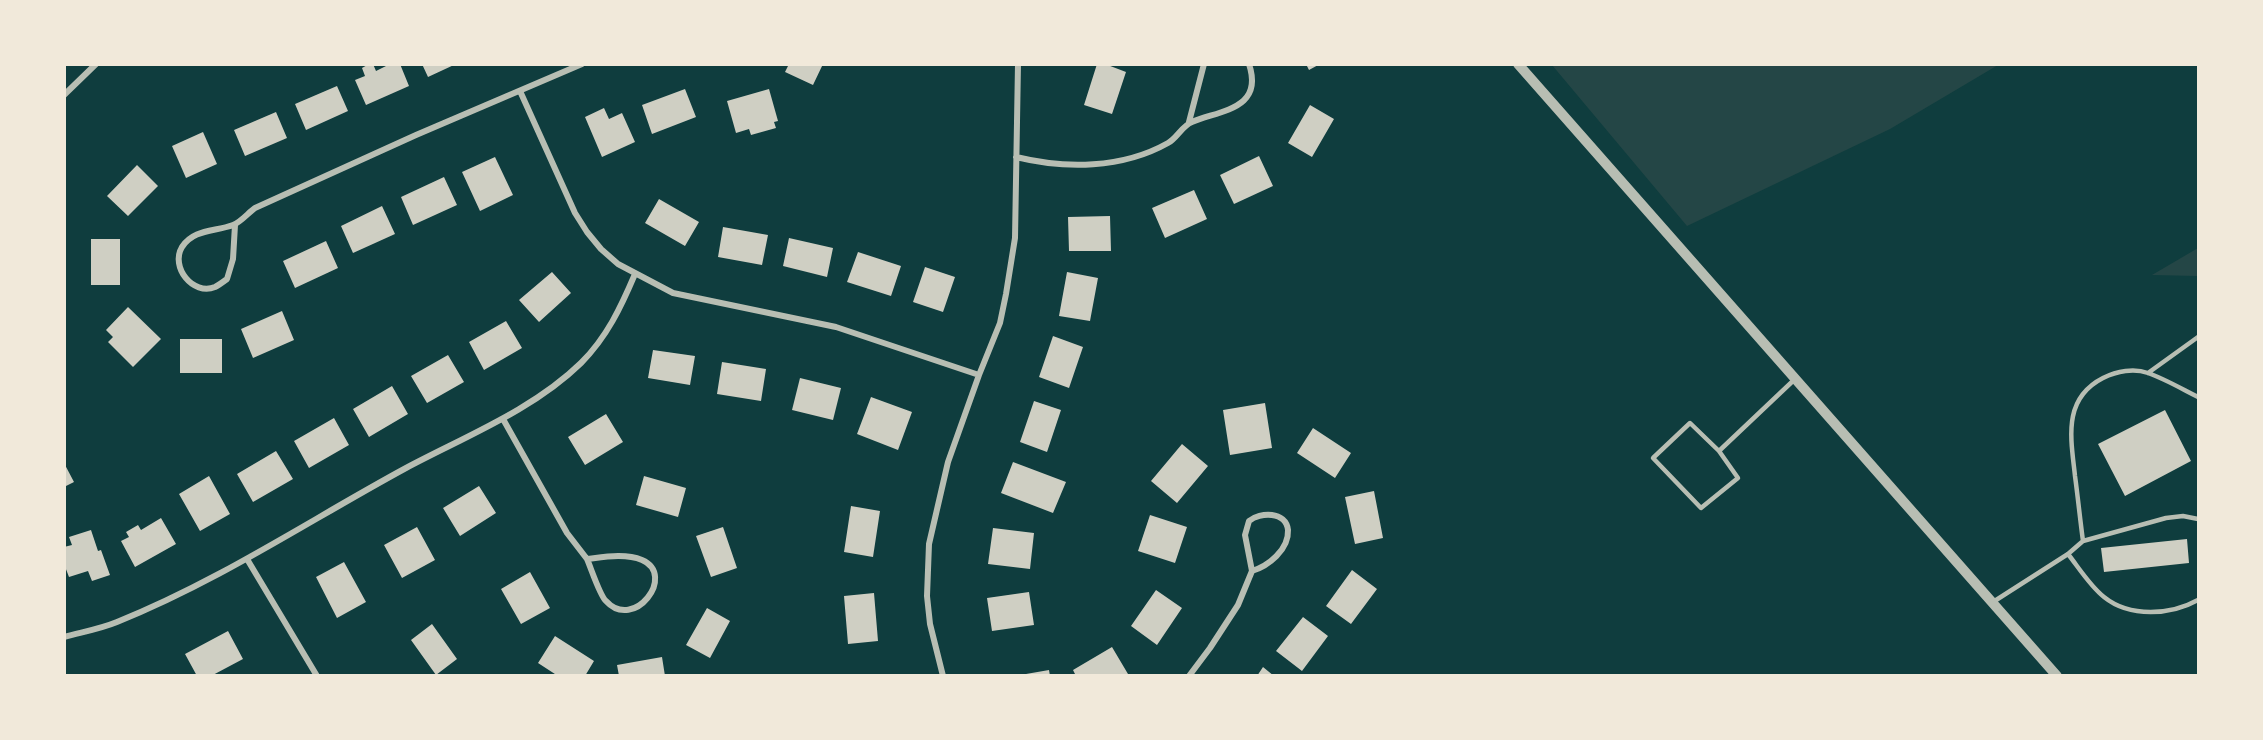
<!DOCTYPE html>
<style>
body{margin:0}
#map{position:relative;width:2263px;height:740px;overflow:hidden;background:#0f3d3e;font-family:Jost,sans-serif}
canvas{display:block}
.frame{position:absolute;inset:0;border:66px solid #f1e9da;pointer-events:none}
</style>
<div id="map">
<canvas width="2263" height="740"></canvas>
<div class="frame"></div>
</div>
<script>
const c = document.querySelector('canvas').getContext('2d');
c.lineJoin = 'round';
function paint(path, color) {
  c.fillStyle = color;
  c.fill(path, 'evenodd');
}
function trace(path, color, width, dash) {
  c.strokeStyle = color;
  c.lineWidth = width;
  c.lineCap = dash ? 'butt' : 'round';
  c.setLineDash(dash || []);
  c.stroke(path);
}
const green = new Path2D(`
 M1552,65H1998L1890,129L1687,226Z
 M2198,248V276L2152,275Z`);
const building = new Path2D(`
 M369,64H373L376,71L390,64H400L409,86L366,105L355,80L365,76L362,68Z
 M422,64H456L428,77Z
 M789,64H823L813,85L785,72Z
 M1097,64H1105L1126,72L1112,114L1084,105Z
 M1306,64H1320L1309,70Z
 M337,86L348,111L306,130L295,104Z
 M685,89L696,117L652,134L642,105Z
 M769,89L778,121L774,122L776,128L751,135L749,129L736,133L727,101Z
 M1310,105L1334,119L1312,157L1288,143Z
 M604,108L609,119L622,113L635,142L602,157L585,117Z
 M276,112L287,138L245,156L234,130Z
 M203,132L217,164L186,178L172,146Z
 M1259,156L1273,186L1234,204L1220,175Z
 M495,157L513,195L480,211L462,172Z
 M137,165L158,186L128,216L107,196Z
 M444,177L457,205L413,225L401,197Z
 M1194,190L1207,219L1165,238L1152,208Z
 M659,199L699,222L685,246L645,223Z
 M382,206L395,234L353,253L341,226Z
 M1110,216L1111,251H1069L1068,217Z
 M723,227L768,235L762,265L718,257Z
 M789,238L833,248L827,277L783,266Z
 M91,239H120V285H91Z
 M326,241L338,268L295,288L283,261Z
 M858,252L901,266L891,296L847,282Z
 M925,267L955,277L943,312L913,302Z
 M552,272L571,293L539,322L519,300Z
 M1067,272L1098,278L1090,321L1059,316Z
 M128,307L161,339L133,367L108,342L113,337L106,330Z
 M282,311L294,340L253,358L241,329Z
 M506,321L522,348L484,370L469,342Z
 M1053,336L1083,347L1069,388L1039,377Z
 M180,339H222V373H180Z
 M653,350L695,356L690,385L648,378Z
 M448,355L464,382L427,403L411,376Z
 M722,362L766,369L761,401L717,394Z
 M800,378L841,388L833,420L792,410Z
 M392,386L408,414L369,437L353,409Z
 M871,397L912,412L898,450L857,434Z
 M1034,401L1061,410L1047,452L1020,442Z
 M1265,403L1272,448L1230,455L1223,410Z
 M2165,410L2191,461L2125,496L2098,444Z
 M606,414L623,442L585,465L568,437Z
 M334,418L349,445L309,468L294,441Z
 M1313,428L1351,453L1335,478L1297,453Z
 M1182,444L1208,466L1177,503L1151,481Z
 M276,451L293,479L253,502L237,474Z
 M1013,462L1066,482L1053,513L1001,493Z
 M64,463L74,482L64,487Z
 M209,476L230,514L200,531L179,494Z
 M644,476L686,488L678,517L636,505Z
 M479,486L496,513L460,536L443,508Z
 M1374,491L1383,538L1355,544L1345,497Z
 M851,506L880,511L873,557L844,552Z
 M1150,515L1187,527L1175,563L1138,551Z
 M161,518L176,544L135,567L121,541L129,537L126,532L138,525L141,530Z
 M417,527L435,560L402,578L384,545Z
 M723,527L737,568L711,577L696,536Z
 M993,528L1034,533L1030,569L988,564Z
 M91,530L98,551L101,550L110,575L92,581L88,571L69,577L64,564V547L72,545L69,537Z
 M2187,539L2189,563L2104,572L2101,548Z
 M344,562L366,602L337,618L316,577Z
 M1352,570L1377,589L1351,624L1326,606Z
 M530,572L550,608L521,624L501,589Z
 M1156,590L1182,608L1157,645L1131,626Z
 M1029,592L1034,625L992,631L987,598Z
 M874,593L878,641L848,644L844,596Z
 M707,608L730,621L710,658L686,645Z
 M1303,617L1328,636L1302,671L1276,651Z
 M432,624L457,659L436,675L411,640Z
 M228,631L243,659L211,676H197L185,654Z
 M555,636L594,661L585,676H558L538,663Z
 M1112,647L1128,674L1076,676L1073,670Z
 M662,657L665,676H619L617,665Z
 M1263,667L1274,676H1257Z
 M1049,670L1050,676H1026V674Z`);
const service = new Path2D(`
 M2148,373L2198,337
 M1690,423L1719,451L1738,478L1701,508L1653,458Z
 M1719,451L1795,379
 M2083,541C2080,519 2078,498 2075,476C2071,439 2062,399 2103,378C2117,371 2134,368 2148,373C2165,379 2182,389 2198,397
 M2068,554C2079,568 2090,586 2104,597C2130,618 2171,615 2198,600
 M1993,602L2068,554L2083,541L2166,518L2183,516L2198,519`);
const minor = new Path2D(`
 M520,91L575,213L587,232L601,249L618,264L673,293L836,327L979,375
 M64,95L96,64
 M1189,122L1204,64
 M1016,157C1065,169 1122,169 1168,143C1177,138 1182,126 1192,122C1221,110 1264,109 1249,64
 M235,225L233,259L227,279C223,282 219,285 215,287C193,296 170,267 182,247C194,229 214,232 233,225C241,222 248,213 255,208L416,135L582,64
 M503,419L567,533L587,559C604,557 625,553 642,560C677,575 634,632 606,601C600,596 591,568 587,559
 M247,559L317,676
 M64,637C82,632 100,629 117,622C219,581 310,520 406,468C464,437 533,410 581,363C607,337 621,307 635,274
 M943,676L930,624L927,596L929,544L948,462L979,375L1000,323L1006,294L1015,238L1018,64
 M1189,676L1210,648L1238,605L1252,571L1245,535L1249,521C1260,512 1286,511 1288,530C1289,550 1268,566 1252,571`);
const tertiary = new Path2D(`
 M1518,64L2057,676`);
paint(green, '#244646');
paint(building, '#cfcfc3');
trace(service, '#b8beb3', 4.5);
trace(minor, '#b8beb3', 6);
trace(tertiary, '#b8beb3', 10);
</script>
